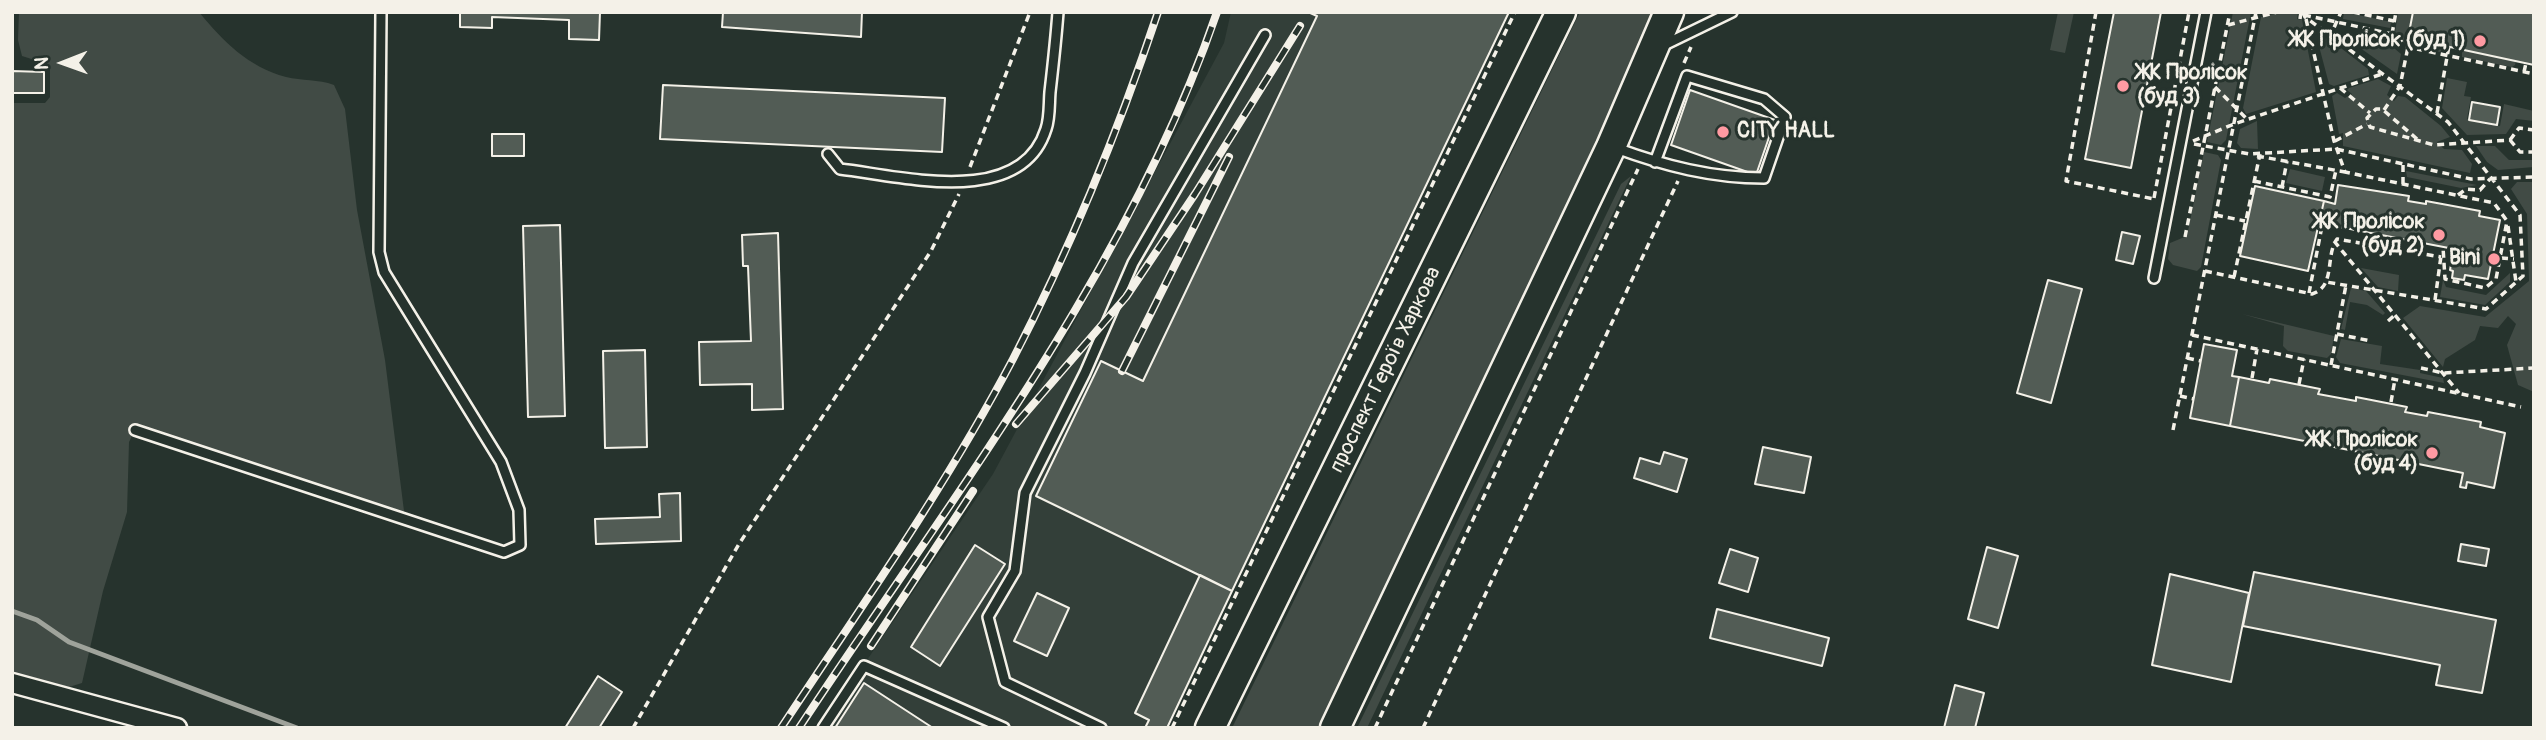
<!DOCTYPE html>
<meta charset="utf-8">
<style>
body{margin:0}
#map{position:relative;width:2546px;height:740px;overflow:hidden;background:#26332d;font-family:Pangolin,sans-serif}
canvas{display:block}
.frame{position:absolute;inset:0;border:14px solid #f4f1e8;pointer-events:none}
.north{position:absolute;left:28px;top:28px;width:70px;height:70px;-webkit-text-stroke:5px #26332d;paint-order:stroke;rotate:269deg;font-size:19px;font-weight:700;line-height:28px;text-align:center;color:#f4f1e8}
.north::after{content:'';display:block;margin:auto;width:24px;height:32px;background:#f4f1e8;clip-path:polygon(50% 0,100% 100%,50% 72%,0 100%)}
</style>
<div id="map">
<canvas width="2546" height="740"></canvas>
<div class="frame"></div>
<div class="north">N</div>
</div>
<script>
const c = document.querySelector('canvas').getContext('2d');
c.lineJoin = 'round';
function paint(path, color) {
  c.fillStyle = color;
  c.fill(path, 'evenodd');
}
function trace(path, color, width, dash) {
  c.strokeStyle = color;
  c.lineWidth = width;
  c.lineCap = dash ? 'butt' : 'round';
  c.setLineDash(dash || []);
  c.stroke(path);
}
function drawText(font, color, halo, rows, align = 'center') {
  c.font = font + ' Pangolin,sans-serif';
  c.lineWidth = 6;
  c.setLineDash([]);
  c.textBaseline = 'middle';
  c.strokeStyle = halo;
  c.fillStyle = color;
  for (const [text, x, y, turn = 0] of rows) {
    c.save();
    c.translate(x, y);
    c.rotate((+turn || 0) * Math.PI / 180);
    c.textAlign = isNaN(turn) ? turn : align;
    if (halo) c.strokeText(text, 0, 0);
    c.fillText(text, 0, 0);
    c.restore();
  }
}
const built = new Path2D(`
 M1231,12H1508L1254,547L1159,728H821L993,474L1224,43Z`);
const green = new Path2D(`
 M19,12H199C223,41 248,67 286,77C302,81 318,79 334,85L345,109L357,210L385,360L405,519L135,430L129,442L127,512L103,591L82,683L69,687L12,678V103H45L50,97V70L41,62L22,56L18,40Z
 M1580,12H1658L1576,196L1320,728H1232Z
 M2058,12H2074L2065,53L2050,50Z
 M2233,12H2251L2226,140L2221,145L2207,142Z
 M2282,12H2298L2297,19L2302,20L2316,92L2246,114L2243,108L2261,17Z
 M2344,12L2391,22L2390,28L2343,19Z
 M2398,12H2413L2443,45L2442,50L2440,52L2405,44L2395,33Z
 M2350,33L2388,43L2401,54L2397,74L2346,38Z
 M2328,38L2368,69L2369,75L2334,86L2329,84L2319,46L2321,39Z
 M2462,49L2516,61L2515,65L2512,67L2462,57Z
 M2447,78L2467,82L2464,96L2471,97L2467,119L2500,126L2504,104L2534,111V121L2516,119L2506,134L2467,135L2442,108Z
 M2378,79L2391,86L2387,95L2394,101L2398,96L2405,97L2441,126L2450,137L2437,142L2444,149L2462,150L2472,164L2470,173L2343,146V133L2339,134L2332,96L2337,93L2345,98L2352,94L2347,90L2349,88Z
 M2257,121L2258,149L2241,148L2237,143L2240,129Z
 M2476,146H2495L2509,160H2534V167L2498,170L2487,162Z
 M2204,152L2218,155L2221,160L2201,267L2197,271L2173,265L2168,259L2170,243L2187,236Z
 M2290,169L2325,177L2322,191L2286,183Z
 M2406,171L2477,185L2461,188L2407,177Z
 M1631,176L1367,728H1357L1621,184Z
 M2517,182H2534V392L2518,385L2507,345L2516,324L2508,316L2498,328L2480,326L2475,340L2445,359L2443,367L2403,318L2420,306L2485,317L2529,281L2527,214L2511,189Z
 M2361,268L2399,275L2398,291L2378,287Z
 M2510,273V282L2485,305L2440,297L2443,280L2446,287L2486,295Z
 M2351,288L2366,291L2385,313L2383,315L2367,305L2350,302L2345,330L2341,329Z
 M2242,314L2334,336L2331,354L2327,358L2288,351L2283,346L2284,326Z
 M2341,339L2382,346L2380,364L2420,370V373L2443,378L2444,383L2340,363L2336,357Z`);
const stream = new Path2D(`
 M12,611L37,620L69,642L297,728`);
const building = new Path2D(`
 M460,12H600L599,40L569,39V20L492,17V28L460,27Z
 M723,12H862L861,37L722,27Z
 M1308,12H1509L1232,591L1036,496L1101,361L1143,381L1317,16Z
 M2114,12H2161L2131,168L2085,159Z
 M2413,12H2534V65L2408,38Z
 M12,71L44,72V93H12Z
 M663,85L945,98L942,152L660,139Z
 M1690,90L1775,120L1756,175L1671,145Z
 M2472,102L2500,107L2497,125L2469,120Z
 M492,134H524V156H492Z
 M2338,185L2409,196L2408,201L2426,204V201L2480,211L2479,216L2500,220L2488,279L2465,275L2464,280L2452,278L2453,271L2450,270L2454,249L2319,223L2324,201L2335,204Z
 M2255,186L2324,201L2308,271L2240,256Z
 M560,225L565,416L528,417L523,226Z
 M2122,232L2140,236L2133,264L2116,260Z
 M778,233L783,409L752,410V384L700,385L699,342L751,341L748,266H743L742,235Z
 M2048,280L2082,289L2051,403L2017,393Z
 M2204,344L2237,350L2232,376L2239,377L2230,426L2190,418Z
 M645,350L647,447L605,448L603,351Z
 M2239,377L2269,383L2270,379L2320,389L2318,394L2356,401V397L2407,407L2405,412L2427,416L2428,412L2481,422L2480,427L2505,433L2494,488L2467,482L2466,488L2460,487L2463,473L2230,426Z
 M1763,447L1811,457L1804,493L1755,484Z
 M1664,452L1687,459L1677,492L1634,478L1640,458L1660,464Z
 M680,493L681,541L596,544L595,519L660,517L659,494Z
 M2461,544L2489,549L2486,566L2458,561Z
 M975,545L1005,564L940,666L911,647Z
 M1987,547L2018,556L1998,628L1968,619Z
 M1730,549L1758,558L1748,592L1719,583Z
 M2254,572L2496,620L2482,693L2436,685L2440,665L2243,626Z
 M2170,574L2249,593L2231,682L2152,665Z
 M1200,575L1232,591L1167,728H1145L1149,720L1135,713Z
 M1037,593L1069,608L1047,656L1014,641Z
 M1717,609L1829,638L1822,666L1710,638Z
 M598,676L622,692L599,728H565Z
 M864,683L933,728H835Z
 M1955,685L1984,693L1975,728H1944Z`);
const path = new Path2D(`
 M2096,12L2066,181L2154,199
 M2303,12L2305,17L2448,122L2520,215L2523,276L2486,309L2326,282
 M2353,12L2394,21
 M2304,15L2392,34L2408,47L2534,74
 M2300,19L2301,12
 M2306,19L2334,141L2345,172L2494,203L2507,221L2496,279L2485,288L2445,279L2443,247
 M2228,25L2277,12
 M2392,34L2396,12
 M2334,39L2333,30L2341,12
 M1684,63L1691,47
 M2524,72L2526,63
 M2215,87L2248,120
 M2340,88L2370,113
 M2384,110L2400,86L2408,47
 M2437,113L2449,46
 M2417,139L2382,109H2376L2367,118L2370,127L2434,145L2510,140
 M2510,140L2519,128L2534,130
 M2510,140L2520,152H2534
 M2193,141L2234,124L2382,74
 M2335,141L2367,124
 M2194,144L2249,154L2336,149L2471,179L2534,177
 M2257,156L2345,172
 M2403,165V184
 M970,167L1030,12
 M2254,181L2330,197L2336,170
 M2282,187L2287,161
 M2458,195L2466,189L2480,190L2490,179
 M2154,198L2189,12
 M2216,215L2245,221
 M2508,226L2516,282
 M2185,237L2230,12
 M2334,241L2459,393
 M2501,258L2514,259
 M2205,271L2312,294C2336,287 2325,255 2337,239L2441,257
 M2234,277L2260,154
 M2309,293L2322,226
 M2435,300L2441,256
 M2388,321L2395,315
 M2337,334L2371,341
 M2192,335L2521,407
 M2187,358L2201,361
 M2331,365L2346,285
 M2421,368L2443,373L2534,368
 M2252,378L2257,349
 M2299,384L2304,359
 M2180,396L2194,399
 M2391,402L2395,379
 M2173,430L2256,12
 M633,728L739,544L931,251L959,194
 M1172,728L1515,12
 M1375,728L1638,169
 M1423,728L1678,181`);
const lane = new Path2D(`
 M1662,46L1732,12
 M1616,148C1665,166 1712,178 1764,178L1785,117L1764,99L1687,76L1655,162
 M828,154L840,169C901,176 1021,209 1046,129C1050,118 1049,104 1050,92C1053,66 1056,39 1058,12
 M2154,278L2206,12
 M135,430L504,552L520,545L519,510L501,462L384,272L379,252L381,12
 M823,728L864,666L1004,728
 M1101,728L1005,682L988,617L1015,571L1025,493L1085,373L1133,263L1265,35`);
const street = new Path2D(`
 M12,683L177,728`);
const primary = new Path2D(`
 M1210,728L1561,12
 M1335,728L1611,147L1669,12`);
const rail = new Path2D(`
 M1122,371L1229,157
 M1016,424L1126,297L1195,194L1300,26
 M871,646L973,491
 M781,728C861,607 945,488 1013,359C1071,247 1118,132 1158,12
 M799,728C951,497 1126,276 1217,12`);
const markers = [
 [2480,41,7,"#ff9aa2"],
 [2123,86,7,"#ff9aa2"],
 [1723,132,7,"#ff9aa2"],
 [2439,235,7,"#ff9aa2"],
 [2494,259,7,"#ff9aa2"],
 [2432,453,7,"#ff9aa2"]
];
const poiNames = [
 ["ЖК Пролісок (буд 1)",2466,41],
 ["ЖК Пролісок",2137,74,"left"],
 ["(буд 3)",2137,98,"left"],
 ["CITY HALL",1737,132,"left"],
 ["ЖК Пролісок",2425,223],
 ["(буд 2)",2425,247],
 ["Bini",2480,259],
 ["ЖК Пролісок",2418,441],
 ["(буд 4)",2418,465]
];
const streetNames = [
 ["проспект Героїв Харкова",1386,370,-64]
];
paint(built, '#333f39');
paint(green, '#414b45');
trace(stream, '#9fa39b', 5);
paint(building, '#525c55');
trace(building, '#f4f1e8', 2);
trace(lane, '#f4f1e8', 14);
trace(street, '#f4f1e8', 23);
trace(primary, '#f4f1e8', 33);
trace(path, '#f4f1e8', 3.5, [7, 5]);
trace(lane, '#26332d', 9);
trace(street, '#26332d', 18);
trace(primary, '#26332d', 28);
trace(rail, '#f4f1e8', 8);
trace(rail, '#26332d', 5, [16]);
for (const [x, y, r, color] of markers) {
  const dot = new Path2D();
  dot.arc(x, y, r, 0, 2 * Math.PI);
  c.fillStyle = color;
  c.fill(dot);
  trace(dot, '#26332d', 2.5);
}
drawText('bold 21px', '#f4f1e8', '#26332d', poiNames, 'right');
drawText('21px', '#f4f1e8', '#26332d', streetNames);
</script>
